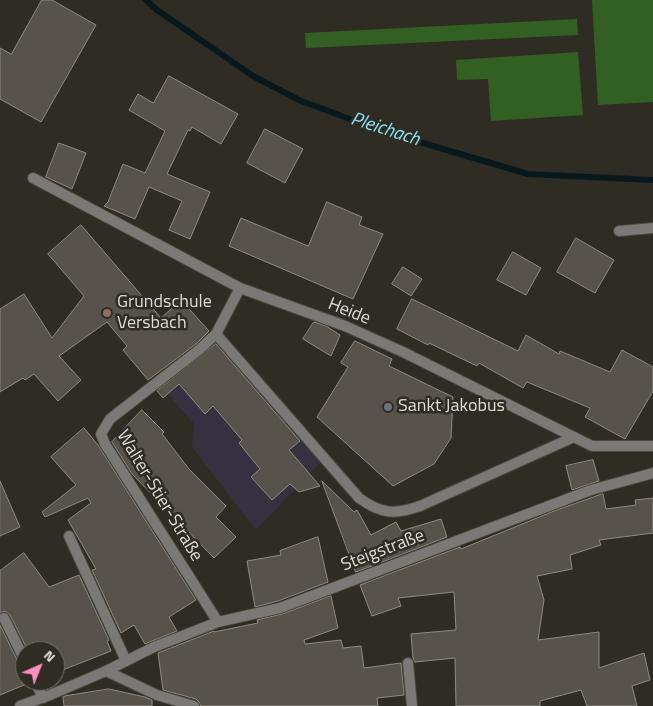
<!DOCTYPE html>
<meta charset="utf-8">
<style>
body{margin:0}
#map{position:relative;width:653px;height:706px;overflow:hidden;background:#2f2c24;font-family:"Titillium Web",sans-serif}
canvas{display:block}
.north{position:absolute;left:15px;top:641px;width:50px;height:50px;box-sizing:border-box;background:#2f2c24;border:1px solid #75726c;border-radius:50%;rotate:44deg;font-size:14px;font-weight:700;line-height:20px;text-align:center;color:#dedcd8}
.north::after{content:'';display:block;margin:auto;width:18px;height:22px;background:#fd8ebf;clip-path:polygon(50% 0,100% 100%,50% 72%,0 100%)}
</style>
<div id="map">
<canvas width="653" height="706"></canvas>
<div class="north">N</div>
</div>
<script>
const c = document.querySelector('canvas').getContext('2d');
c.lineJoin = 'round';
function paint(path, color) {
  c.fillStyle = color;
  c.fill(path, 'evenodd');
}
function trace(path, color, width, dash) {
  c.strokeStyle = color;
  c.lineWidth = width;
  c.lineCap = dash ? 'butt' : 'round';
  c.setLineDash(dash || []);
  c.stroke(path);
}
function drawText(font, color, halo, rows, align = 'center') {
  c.font = font + ' "Titillium Web",sans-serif';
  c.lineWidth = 5;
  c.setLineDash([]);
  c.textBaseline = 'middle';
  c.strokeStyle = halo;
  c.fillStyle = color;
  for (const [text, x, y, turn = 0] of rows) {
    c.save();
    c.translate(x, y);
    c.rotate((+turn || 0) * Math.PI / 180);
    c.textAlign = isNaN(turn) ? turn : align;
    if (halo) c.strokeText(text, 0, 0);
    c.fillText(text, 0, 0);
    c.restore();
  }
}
const education = new Path2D(`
 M223,347L322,461L256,530L192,447L194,424L166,392Z`);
const green = new Path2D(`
 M592,0H653V102L598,105Z
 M577,19L578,35L306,48L305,33Z
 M578,52L583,115L491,121L488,79L457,80L456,60Z`);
const stream = new Path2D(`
 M146,0L157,10L253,76L299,100L379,130L528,174L653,180`);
const building = new Path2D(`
 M42,0H52L96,25L41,122L0,99V48L11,54Z
 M169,76L238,114L221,144L192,127L190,131L188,130L167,174L210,192L190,239L169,230L182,201L149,187L135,219L104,206L108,202L123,164L145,173L165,131L129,110L138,94L153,103Z
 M265,129L303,149L285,183L247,163Z
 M59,143L86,153L72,189L46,177Z
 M327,202L362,217L359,225L383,234L353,299L229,246L241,218L308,246Z
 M81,225L161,318L181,300L209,331L196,344L148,380L123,350L127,346L107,322L59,356L81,380L58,401L34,374L25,380L23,378L0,392V309L24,294L52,338L84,296L48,254Z
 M576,238L614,260L595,293L557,272Z
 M513,252L541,268L526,295L497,280Z
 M403,267L422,279L411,296L392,284Z
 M412,299L518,351L526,335L559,354L560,351L610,372L622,350L653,367V391L625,439L585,417L590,408L527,382L523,388L479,363L477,366L429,343L428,345L397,329Z
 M314,322L326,326L340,335L331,356L303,339Z
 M355,341L392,359L389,366L453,397L451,438L434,464L393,486L317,417L348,367L341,363Z
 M216,344L300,441L289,450L320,486L299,492L290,484L272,500L251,477L260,469L239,443L242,440L213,406L205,414L179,384L163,398L157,391Z
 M142,410L164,432L162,434L189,469L226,506L216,517L236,537L214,558L132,474L112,442Z
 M84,428L98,445L196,600L169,617L177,631L145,644L134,625L121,633L92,570L96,569L68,520L91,503L88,498L45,517L42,512L76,485L51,457Z
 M593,460L599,481L572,490L566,466Z
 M0,481L20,527L0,536Z
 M322,481L354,512L357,510L371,535L396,522L401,531L441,519L447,537L356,572Z
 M603,494L606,509L636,505L635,500L653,498V533L599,540L601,545L570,555L572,569L537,576L544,600L538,640L599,632V668L644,653L650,680L632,686L637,706H587L581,690L540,701V706H456L455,658L415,662L413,658L411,634L456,630L454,592L398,598L401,606L372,616L360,585L460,547L461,549L554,511Z
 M318,537L328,582L278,601L255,607L247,561L281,555L280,551Z
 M24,553L49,587L79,575L109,640L107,641L111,651L55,673V651H28L10,615L5,611L0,613V571Z
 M331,596L338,628L304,640L305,644L341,640L343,648L361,646L364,668L401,663L404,695L377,698L378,706H201L199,702L196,699L163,690L158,653L214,631V632L258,623L257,620L282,614Z
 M0,625L25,676V681H28L29,683L0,695Z
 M109,689L145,697L152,700V706H64L63,697L65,696Z`);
const lane = new Path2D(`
 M216,334L359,498C381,514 395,515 420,506L574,437
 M69,536L126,661
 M4,618L25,661
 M408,663L412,706
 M35,681L43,698`);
const street = new Path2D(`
 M33,178L240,288L345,326L403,352L592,446H653
 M619,231L653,228
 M218,622L105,444L101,434L110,419L200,349L216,334L240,288
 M106,671L157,695L194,706
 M20,706L50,695L106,671L154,647L218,622L280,608L591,490L653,473`);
const markers = [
 [107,313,5,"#8d6e63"],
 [388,407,5,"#6b7280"]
];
const poiNames = [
 ["Grundschule",117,303],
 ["Versbach",117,324],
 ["Sankt Jakobus",398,407]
];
const streetNames = [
 ["Heide",349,312,22],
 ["Walter-Stier-Straße",159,496,59],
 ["Steigstraße",383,551,-21]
];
const waterNames = [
 ["Pleichach",385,130,18]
];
paint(education, '#373040');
paint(green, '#326023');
trace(stream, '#08191e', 6);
paint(building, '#57534b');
trace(building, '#8e8b82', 1);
trace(lane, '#4b4841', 12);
trace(street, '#4b4841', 12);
trace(lane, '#7a7975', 10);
trace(street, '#7a7975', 10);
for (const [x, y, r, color] of markers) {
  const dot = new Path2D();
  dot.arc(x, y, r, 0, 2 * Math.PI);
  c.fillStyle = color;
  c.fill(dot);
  trace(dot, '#2f2c24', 2);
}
drawText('18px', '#dedcd8', '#2f2c24', poiNames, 'left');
drawText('18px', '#dedcd8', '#2f2c24', streetNames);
drawText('italic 19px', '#8ae4fc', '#2f2c24', waterNames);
</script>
